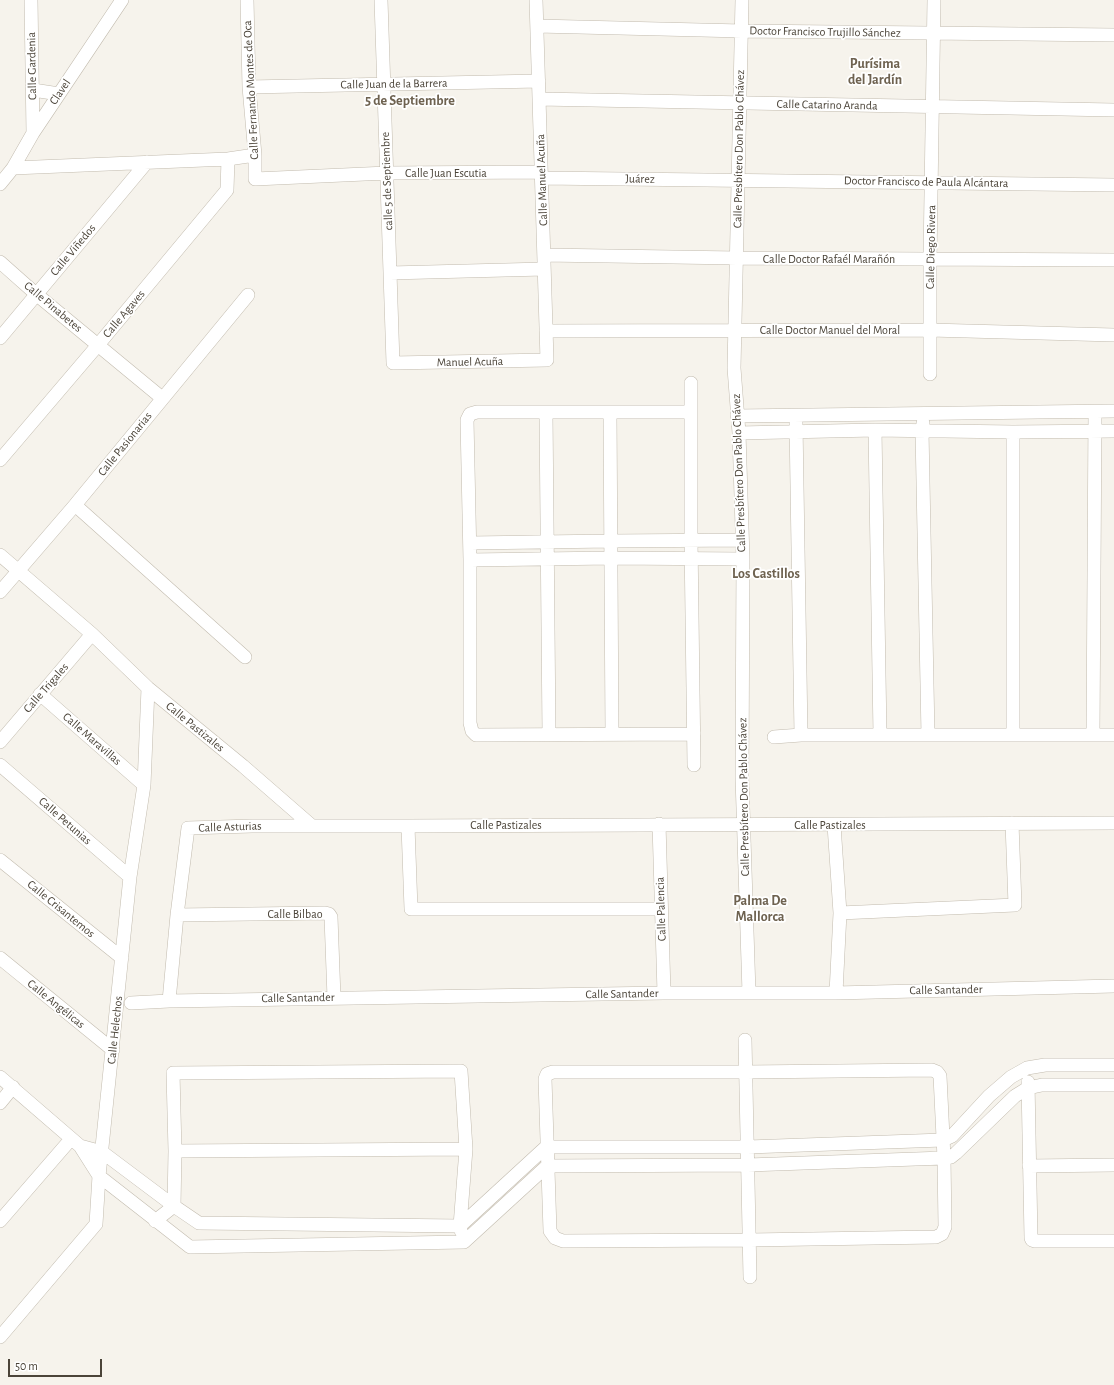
<!DOCTYPE html>
<meta charset="utf-8">
<style>
body{margin:0}
#map{position:relative;width:1114px;height:1385px;overflow:hidden;background:#f6f3ec;font-family:"Alegreya Sans",sans-serif}
canvas{display:block}
.scale{position:absolute;left:8px;top:1359px;width:94px;height:18px;box-sizing:border-box;border:2px solid #4b4439;border-top:0;padding-left:5px;font-size:12px;line-height:14px;white-space:nowrap;color:#4b4439;-webkit-text-stroke:3px #fff;paint-order:stroke}
</style>
<div id="map">
<canvas width="1114" height="1385"></canvas>
<div class="scale">50 m</div>
</div>
<script>
const c = document.querySelector('canvas').getContext('2d');
c.lineJoin = 'round';
function trace(path, color, width, dash) {
  c.strokeStyle = color;
  c.lineWidth = width;
  c.lineCap = dash ? 'butt' : 'round';
  c.setLineDash(dash || []);
  c.stroke(path);
}
function drawText(font, color, halo, rows, align = 'center') {
  c.font = font + ' "Alegreya Sans",sans-serif';
  c.lineWidth = 3.5;
  c.setLineDash([]);
  c.textBaseline = 'middle';
  c.strokeStyle = halo;
  c.fillStyle = color;
  for (const [text, x, y, turn = 0] of rows) {
    c.save();
    c.translate(x, y);
    c.rotate((+turn || 0) * Math.PI / 180);
    c.textAlign = isNaN(turn) ? turn : align;
    if (halo) c.strokeText(text, 0, 0);
    c.fillText(text, 0, 0);
    c.restore();
  }
}
const minor = new Path2D(`
 M31,0L33,133
 M247,0L249,87L255,155V179L387,173L541,172
 M381,0L393,363L547,360L536,0
 M742,0L734,368L739,433L743,559L742,777L749,993
 M537,26L742,31L1114,35
 M249,87L539,81
 M33,90L59,94
 M539,99L1114,110
 M13,168L228,159L255,155
 M542,178L1114,185
 M0,184L13,168L33,133L122,0
 M544,255L737,258L1114,260
 M0,262L36,294L162,398
 M390,273L544,269
 M546,331L930,330L1114,335
 M0,338L147,162
 M930,374V259L934,0
 M691,383V540L694,765
 M691,412H477L470,414L467,420L470,560V723L472,731L476,735L694,734
 M546,413L549,734
 M610,413L612,734
 M737,416L1114,411
 M796,423L801,735
 M923,423L922,431L928,735
 M875,430L880,735
 M739,433L875,430L1013,432L1114,431
 M0,460L98,345L227,190L228,159
 M75,505L245,657
 M470,543L611,541L742,540
 M0,555L92,634L148,688L243,766L312,826
 M470,560L611,558L743,559
 M0,592L75,505L248,295
 M40,694L144,785
 M1013,735V432
 M1093,735L1095,412
 M774,737L801,735H1114
 M0,742L92,634
 M0,765L130,877
 M659,824L664,993
 M834,825L840,913L836,993
 M408,826L411,909H661
 M0,860L122,958
 M840,913L1015,905L1012,823
 M177,915L325,913L329,914L331,917L334,998
 M0,958L113,1050
 M169,1001L177,915L188,828L252,826H408L1114,823
 M131,1003L169,1001L664,993H836L1114,986
 M745,1040L750,1277
 M932,1070L937,1072L940,1076L944,1158L945,1227L942,1234L936,1237L750,1240L563,1241L555,1238L550,1231L545,1079L547,1074L553,1072H746Z
 M0,1077L80,1146L99,1176L190,1247L464,1242L547,1166L748,1165L944,1158L951,1157L956,1153L1015,1096L1028,1088L1042,1085H1114
 M1028,1082L1031,1238L1032,1240L1035,1241H1114
 M0,1103L13,1087
 M80,1146L102,1152L174,1206L199,1223L460,1226L546,1147H748L943,1140L952,1136L989,1096L1011,1077L1027,1068L1045,1065H1114
 M175,1151L466,1149
 M1029,1166L1114,1165
 M0,1221L71,1139
 M155,1221L174,1206L175,1151L173,1073L461,1071L466,1149L460,1226L461,1231
 M0,1337L96,1224L99,1176L130,877L144,785L148,688`);
const streetNames = [
 ["Doctor Francisco Trujillo Sánchez",825,32,1],
 ["Calle Gardenia",32,66,-91],
 ["Calle Juan de la Barrera",394,84,-1],
 ["Calle Fernando Montes de Oca",251,90,-93],
 ["Clavel",60,92,-56],
 ["Calle Catarino Aranda",827,105,1],
 ["Calle Presbítero Don Pablo Chávez",739,149,-89],
 ["Calle Juan Escutia",446,173],
 ["Juárez",640,179,1],
 ["Calle Manuel Acuña",542,180,-92],
 ["calle 5 de Septiembre",387,181,-92],
 ["Doctor Francisco de Paula Alcántara",926,182,1],
 ["Calle Diego Rivera",931,247,-89],
 ["Calle Viñedos",73,250,-50],
 ["Calle Doctor Rafaél Marañón",829,259],
 ["Calle Pinabetes",53,307,40],
 ["Calle Agaves",124,314,-50],
 ["Calle Doctor Manuel del Moral",830,330],
 ["Manuel Acuña",470,362,-1],
 ["Calle Pasionarias",125,444,-51],
 ["Calle Presbítero Don Pablo Chávez",739,473,-92],
 ["Calle Trigales",46,688,-49],
 ["Calle Pastizales",195,727,39],
 ["Calle Maravillas",92,739,41],
 ["Calle Presbítero Don Pablo Chávez",744,797,-91],
 ["Calle Petunias",65,821,41],
 ["Calle Pastizales",506,825],
 ["Calle Pastizales",830,825],
 ["Calle Asturias",230,827,-2],
 ["Calle Crisantemos",61,909,39],
 ["Calle Palencia",661,909,-92],
 ["Calle Bilbao",295,914],
 ["Calle Santander",946,990,-1],
 ["Calle Santander",622,994,-1],
 ["Calle Santander",298,998,-1],
 ["Calle Angélicas",56,1004,39],
 ["Calle Helechos",115,1030,-84]
];
const quarterNames = [
 ["Purísima",875,64],
 ["del Jardín",875,80],
 ["5 de Septiembre",410,101],
 ["Los Castillos",766,574],
 ["Palma De",760,901],
 ["Mallorca",760,917]
];
trace(minor, '#c2bbae', 14);
trace(minor, '#fff', 13);
drawText('12px', '#4b4439', '#fff', streetNames);
drawText('bold 14px', '#6e6250', '#fff', quarterNames);
</script>
